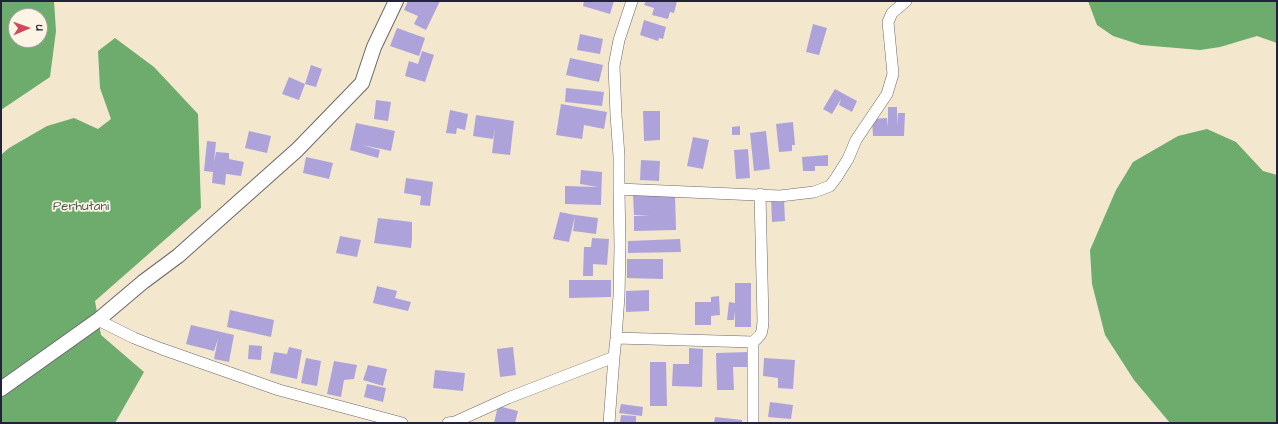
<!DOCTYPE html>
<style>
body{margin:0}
#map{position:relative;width:1278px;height:424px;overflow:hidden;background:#f3e8cd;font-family:"Architects Daughter",sans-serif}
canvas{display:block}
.frame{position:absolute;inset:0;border:2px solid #22223b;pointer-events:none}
.north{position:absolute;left:8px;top:8px;width:40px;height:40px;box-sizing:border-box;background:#fcf5e5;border:1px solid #a5a1a1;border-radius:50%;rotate:88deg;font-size:11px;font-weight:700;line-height:16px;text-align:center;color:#22223b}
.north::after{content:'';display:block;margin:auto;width:14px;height:18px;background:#d1495b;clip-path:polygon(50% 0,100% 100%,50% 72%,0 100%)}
</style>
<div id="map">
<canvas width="1278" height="424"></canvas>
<div class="frame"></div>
<div class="north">U</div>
</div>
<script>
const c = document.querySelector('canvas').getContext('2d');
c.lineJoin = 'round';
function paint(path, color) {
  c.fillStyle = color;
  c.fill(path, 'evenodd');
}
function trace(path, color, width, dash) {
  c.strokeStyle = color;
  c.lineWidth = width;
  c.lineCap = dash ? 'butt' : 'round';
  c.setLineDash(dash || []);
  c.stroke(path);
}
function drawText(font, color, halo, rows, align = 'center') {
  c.font = font + ' "Architects Daughter",sans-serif';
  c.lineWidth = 3.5;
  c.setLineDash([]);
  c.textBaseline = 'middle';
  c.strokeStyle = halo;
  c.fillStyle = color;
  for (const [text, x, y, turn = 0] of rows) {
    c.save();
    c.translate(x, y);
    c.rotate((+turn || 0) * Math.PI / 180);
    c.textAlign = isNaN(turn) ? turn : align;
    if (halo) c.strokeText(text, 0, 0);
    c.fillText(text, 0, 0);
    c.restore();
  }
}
const forest = new Path2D(`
 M1,1H54L56,31L50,77L1,110ZM16,16H40V40H16Z
 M1088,1H1277V43L1257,36L1220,47L1200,50L1141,45L1113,36L1097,25Z
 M115,38L154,67L198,114L201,208L95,301L101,335L144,372L115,423H1V155L9,148L47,126L74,118L98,129L111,119L100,88L98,51Z
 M1207,129L1236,142L1263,171L1277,175V423H1170L1134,380L1105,335L1092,284L1090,250L1116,190L1133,162L1178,136Z`);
const building = new Path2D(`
 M408,1H440L426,30L414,24L418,16L404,10Z
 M584,1H614L610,14L583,6Z
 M646,1H677L674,13L670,12L668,19L652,15L654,8L644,5Z
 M644,20L666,27L663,39L659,38L658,41L640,35Z
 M813,24L827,28L819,55L806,52Z
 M397,28L425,38L419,56L390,46Z
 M580,34L603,39L600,54L577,50Z
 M422,51L434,55L425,82L405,76L409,61L418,64Z
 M570,58L603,65L599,82L566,75Z
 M311,65L322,69L316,87L305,84Z
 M289,77L305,84L299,100L282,94Z
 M566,88L604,92L602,106L565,102Z
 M835,89L857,101L852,112L839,105L841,99L832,114L823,109Z
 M376,100L391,102L388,121L374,119Z
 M561,104L607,112L604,129L584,125L582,139L556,135Z
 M888,107H897V126L898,113H905L904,136H873L872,119L887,118L888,127Z
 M450,110L468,114L465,130L457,128L456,134L446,133Z
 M643,111H660V140L644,141Z
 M476,115L514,121L510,155L492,153L495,129L493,139L473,136Z
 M793,122L795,145H792V151L779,152L776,124Z
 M356,123L395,131L391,151L362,145L380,150L378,158L350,150Z
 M740,126V135H732V127Z
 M249,131L271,136L267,153L245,148Z
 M766,131L770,169L754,171L750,133Z
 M693,137L709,140L703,169L687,166Z
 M207,141L216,142L214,162L216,152L229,153V159L244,162L241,176L226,174L225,185L212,183L213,172L204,171Z
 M748,149L750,178L736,179L734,150Z
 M828,155V166H815V171H803L802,157Z
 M306,157L333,163L329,179L303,173Z
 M641,160L660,161L659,181L640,180Z
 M581,170L602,172L601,205L565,204V186L598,187L580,184Z
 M406,178L433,182L430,206L420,205L421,196L404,193Z
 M675,194L676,230L634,231V216L650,215H634L633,195Z
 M771,198H784L785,221L772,222Z
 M560,212L575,215L598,218L596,234L573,231L575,216L569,242L553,239Z
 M378,218L412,222V239L411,248L374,243Z
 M340,236L361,240L357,257L336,253Z
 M592,238L609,239L607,265L593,264V276H583L584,247H591Z
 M680,239L681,252L628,253V241Z
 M627,259H663V279L627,278Z
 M569,280H611V297L569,298Z
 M735,283H751V327H735V311L734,320H727L729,302L735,303Z
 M377,286L397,291L395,298L411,302L408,311L373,303Z
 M649,290V311L626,312V291Z
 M719,296L720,315L711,316V325H695V302H711V297Z
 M230,310L274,320L271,337L227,327Z
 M191,325L234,335L229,362L214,359L218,339L214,351L186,344Z
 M249,345L262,346L261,360L248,359Z
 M289,347L302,350L297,379L270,373L274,352L287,354Z
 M513,347L516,375L500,377L497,349Z
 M689,348L703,349L702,387L672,386L673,364H689Z
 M748,352V367H733L734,390H717L716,353Z
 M306,358L321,361L317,386L301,383Z
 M764,358L795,360L793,389L778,388V378L763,376Z
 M334,361L357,365L354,379L344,380L341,397L327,394Z
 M650,362H666L667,406H650Z
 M368,365L387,369L383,386L363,380Z
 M435,370L465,373L463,391L433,388Z
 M367,384L386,388L383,402L364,397Z
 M770,402L793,405L791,419L768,417Z
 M621,404L643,407L642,416L619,413Z
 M498,406L518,411L515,423H494Z
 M621,415L636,416V423H620Z
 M715,417L742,420V423H714Z`);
const minor = new Path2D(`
 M619,189L780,196L814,192L830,186L836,178L848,159L856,140L887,94L893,74L888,22L892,13L906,1
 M98,320L134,338L162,349L279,390L402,423
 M616,338L753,342V423
 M753,342C763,334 762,332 763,321L760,194
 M448,423L455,422L508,398L614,357L616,338L619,296L620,247L619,189V156L616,115L614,66L619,40L632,1
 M609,423L614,357`);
const tertiary = new Path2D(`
 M1,389L98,320L143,282L178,256L297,150L362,83L374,47L396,1`);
const parkNames = [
 ["Perhutani",81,207]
];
paint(forest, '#6eac6d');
paint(building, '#ada3da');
trace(minor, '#6b676e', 12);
trace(tertiary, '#6b676e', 16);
trace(minor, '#fff', 11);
trace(tertiary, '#fff', 14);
drawText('13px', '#465c52', '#fcf5e5', parkNames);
</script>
